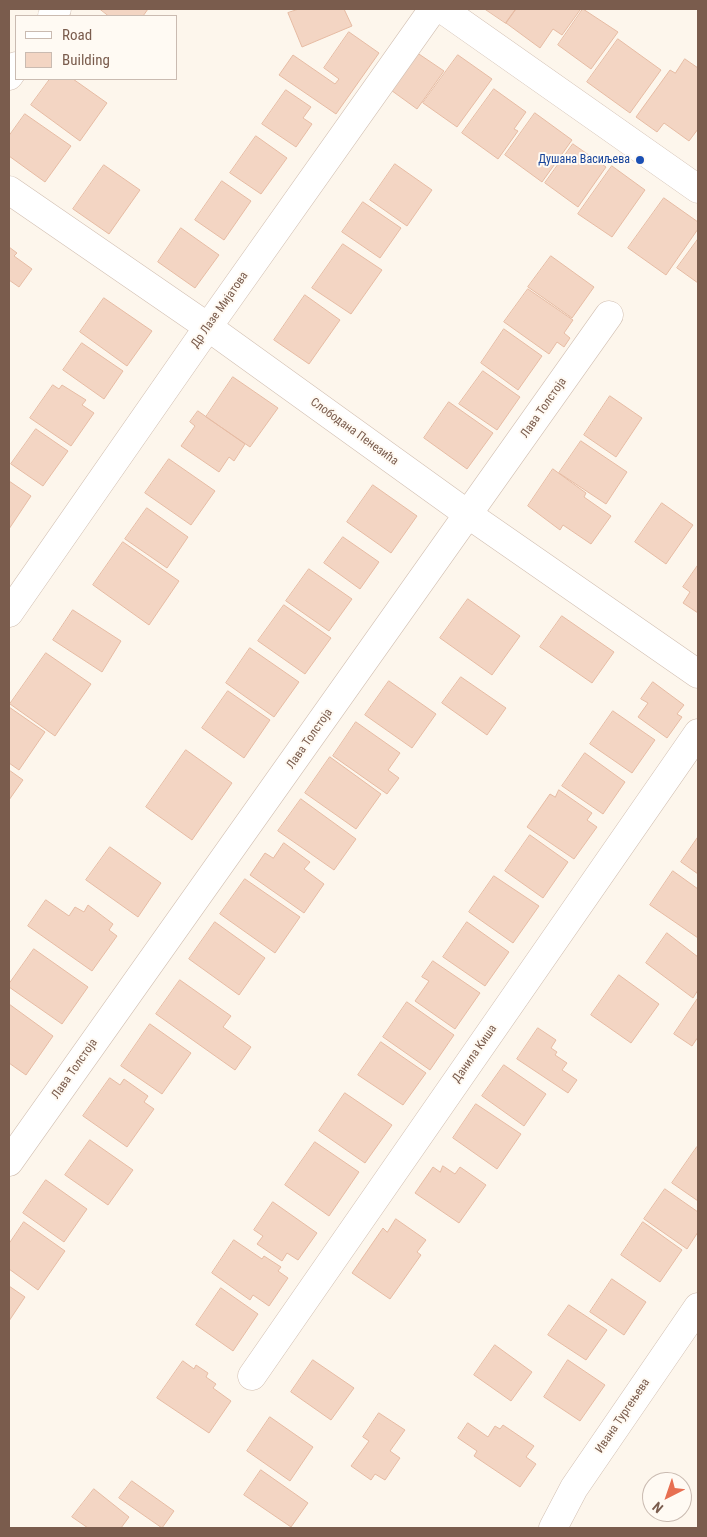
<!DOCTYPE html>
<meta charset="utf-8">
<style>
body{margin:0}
#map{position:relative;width:707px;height:1537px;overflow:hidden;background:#fdf6ec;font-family:"Roboto Condensed",sans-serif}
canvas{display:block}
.frame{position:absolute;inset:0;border:10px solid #7a5c4d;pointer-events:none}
.legend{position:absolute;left:15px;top:15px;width:162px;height:65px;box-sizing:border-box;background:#fffaf3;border:1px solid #cabbb1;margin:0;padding:6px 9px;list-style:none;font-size:15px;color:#7a5c4d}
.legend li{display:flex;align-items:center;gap:10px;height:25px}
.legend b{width:25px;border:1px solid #cabbb1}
.north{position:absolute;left:642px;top:1472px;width:50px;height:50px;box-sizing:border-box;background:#fffaf3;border:1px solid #cabbb1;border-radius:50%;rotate:221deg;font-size:14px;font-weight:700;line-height:20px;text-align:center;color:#7a5c4d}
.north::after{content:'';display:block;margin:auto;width:18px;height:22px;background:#e76f51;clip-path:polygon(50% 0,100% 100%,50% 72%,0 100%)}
</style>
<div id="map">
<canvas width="707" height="1537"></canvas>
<div class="frame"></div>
<ul class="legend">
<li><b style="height:6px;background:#fff"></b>Road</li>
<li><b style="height:14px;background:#f3d5c3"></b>Building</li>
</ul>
<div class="north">N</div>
</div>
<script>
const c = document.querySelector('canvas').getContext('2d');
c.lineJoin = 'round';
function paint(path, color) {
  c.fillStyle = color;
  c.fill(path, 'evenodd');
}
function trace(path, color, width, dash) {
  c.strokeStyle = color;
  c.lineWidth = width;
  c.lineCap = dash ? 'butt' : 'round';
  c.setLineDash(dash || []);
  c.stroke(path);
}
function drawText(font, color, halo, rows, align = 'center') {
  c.font = font + ' "Roboto Condensed",sans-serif';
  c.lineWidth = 4;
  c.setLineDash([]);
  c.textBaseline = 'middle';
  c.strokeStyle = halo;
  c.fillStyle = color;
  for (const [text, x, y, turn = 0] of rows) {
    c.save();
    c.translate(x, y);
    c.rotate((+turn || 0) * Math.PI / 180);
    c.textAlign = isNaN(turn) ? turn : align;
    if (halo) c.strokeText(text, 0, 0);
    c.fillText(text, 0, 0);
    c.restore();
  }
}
const building = new Path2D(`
 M100,9H148L143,16H109Z
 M299,9H344L352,26L302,47L288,13Z
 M485,9H516L506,23Z
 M516,9H579L580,10L562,35L553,29L540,48L506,23Z
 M583,9L618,32L591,69L558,45Z
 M349,32L379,53L336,114L279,75L293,55L335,84L339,79L324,68Z
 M618,39L661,70L630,113L587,82Z
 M410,48L444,71L417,109L384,85Z
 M458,55L492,79L457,127L423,103Z
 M685,59L698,68V129L689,141L664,123L657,132L636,117L670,70L675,73Z
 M50,79H73L107,103L80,141L31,105Z
 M494,89L526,112L514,129L518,131L498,159L462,133Z
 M286,90L311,107L303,118L312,124L296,147L262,124Z
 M535,113L572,140L542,182L505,155Z
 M25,114L71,146L45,182L9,156V136Z
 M256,136L287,158L261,194L230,173Z
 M573,144L606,167L578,207L545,183Z
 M395,164L432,190L407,226L370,200Z
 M104,165L140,190L109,234L73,209Z
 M612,166L645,190L612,237L578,214Z
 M222,181L251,201L224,240L195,220Z
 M664,198L698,222V229L666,275L628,248Z
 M363,202L401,228L380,258L342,232Z
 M181,228L219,255L195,288L158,262Z
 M698,239V283L677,268Z
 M343,244L382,270L351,314L312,288Z
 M9,247L17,253L14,256L32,269L19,287L9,280Z
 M551,256L594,287L572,318L528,287Z
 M528,289L573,320L564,333L570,338L564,347L557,342L549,354L504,322Z
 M305,295L340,320L309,364L274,340Z
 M104,298L152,331L127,366L80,332Z
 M504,329L542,356L518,390L481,363Z
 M82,343L123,371L104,399L63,370Z
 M483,371L520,397L497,430L459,404Z
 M233,377L278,408L250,447L206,417Z
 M53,385L59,389L62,385L86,400L82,405L94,413L71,446L30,418Z
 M610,396L642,418L616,457L584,435Z
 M449,402L493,433L467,469L424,438Z
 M198,411L245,444L234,461L229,457L219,472L181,446L195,426L190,422Z
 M36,429L68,451L43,486L11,464Z
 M581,441L627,472L606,504L559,473Z
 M169,459L215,491L191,525L145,493Z
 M553,469L586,493L584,497L611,516L591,544L563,525L560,530L528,506Z
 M9,481L31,496L9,529Z
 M373,485L417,516L391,553L347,522Z
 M662,503L693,525L666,564L635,542Z
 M147,508L188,537L167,568L125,539Z
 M343,537L379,562L360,589L324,563Z
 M123,542L179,581L149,625L93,585Z
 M698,565V613L683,603L690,592L683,587Z
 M309,569L352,599L329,631L286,601Z
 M468,599L520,636L492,675L440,638Z
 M284,605L331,638L305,674L258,641Z
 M73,610L121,641L102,672L53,640Z
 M562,616L614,652L592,683L540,647Z
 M250,648L299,682L274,717L226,683Z
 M46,653L91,684L55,736L10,704Z
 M461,677L506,708L487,735L442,703Z
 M389,681L436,714L412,748L365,715Z
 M653,682L684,705L677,714L682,717L667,738L638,717L648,703L641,699Z
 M228,691L270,720L244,758L202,728Z
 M9,707L45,732L19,770L9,763Z
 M613,711L655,740L632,773L590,744Z
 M356,722L400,753L388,770L399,778L387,794L333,756Z
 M186,750L232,783L192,840L146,807Z
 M585,753L625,782L603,814L562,786Z
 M330,757L381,794L356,829L305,793Z
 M9,770L23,780L9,800Z
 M559,790L592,813L587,820L597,827L574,859L527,827L550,794L555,797Z
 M301,799L356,839L334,870L278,831Z
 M530,835L568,862L543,898L505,871Z
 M698,837V874L681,862Z
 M284,843L310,862L304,869L324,884L304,913L250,875L265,853L273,858Z
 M110,847L161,883L138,917L86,880Z
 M673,871L698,889V938L650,905Z
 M494,876L539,906L513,943L469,912Z
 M245,879L300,917L275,953L220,914Z
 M46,900L69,916L75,907L84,912L88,905L113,924L109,930L117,936L92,971L28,926Z
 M215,922L265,958L239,995L189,959Z
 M467,922L509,952L485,986L443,957Z
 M667,933L698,957V990L693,998L646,963Z
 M34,949L88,987L62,1024L9,987V984Z
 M433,961L480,993L455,1029L415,1001L429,981L422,977Z
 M619,975L659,1004L631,1043L591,1015Z
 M180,980L231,1016L223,1027L251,1047L235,1070L156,1014Z
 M698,998V1037L692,1046L674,1034Z
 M407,1002L454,1035L430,1070L383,1037Z
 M9,1004L53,1036L26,1075L9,1063Z
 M150,1024L191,1053L162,1094L121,1066Z
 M538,1028L556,1040L551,1048L557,1052L555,1055L567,1063L562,1070L577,1080L568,1093L517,1059Z
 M381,1042L426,1073L403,1105L358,1075Z
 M504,1065L546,1094L524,1126L482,1096Z
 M110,1078L120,1085L124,1079L148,1096L144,1102L154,1109L127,1147L83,1116Z
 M345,1093L392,1125L365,1163L319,1131Z
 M476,1104L521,1134L497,1169L453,1138Z
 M90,1140L133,1170L108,1205L65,1175Z
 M315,1142L359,1172L329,1216L285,1185Z
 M697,1147L698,1148V1201L672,1183Z
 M443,1166L455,1174L460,1167L486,1185L459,1223L415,1193L433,1167L440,1172Z
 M46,1180L87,1209L64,1242L23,1213Z
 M665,1189L698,1212V1232L687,1249L644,1219Z
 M273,1202L317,1233L298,1260L287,1253L282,1261L257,1244L263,1236L254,1230Z
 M396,1219L426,1240L417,1252L421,1255L390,1299L352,1273L383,1228L387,1232Z
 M24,1222L65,1251L38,1290L9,1269V1244Z
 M643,1222L682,1250L660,1282L621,1255Z
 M234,1240L262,1259L264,1256L281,1267L278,1271L288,1278L269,1306L253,1295L250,1300L212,1273Z
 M612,1279L646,1302L624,1335L590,1312Z
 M9,1286L25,1297L9,1321Z
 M221,1288L258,1314L233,1351L196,1325Z
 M569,1305L607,1330L586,1360L548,1335Z
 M495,1345L532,1372L511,1401L474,1375Z
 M313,1360L354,1388L331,1420L291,1392Z
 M568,1360L605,1385L580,1421L544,1397Z
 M183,1361L194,1369L196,1365L208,1373L206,1377L216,1384L213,1388L231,1401L209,1433L157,1398Z
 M379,1413L405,1430L390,1451L400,1458L385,1480L375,1474L371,1480L351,1466L369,1441L363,1437Z
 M270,1417L313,1447L290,1481L247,1451Z
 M468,1423L488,1437L495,1426L500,1429L503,1425L534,1446L526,1457L536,1464L520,1487L474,1456L477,1451L458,1438Z
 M261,1470L308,1503L291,1527L244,1495Z
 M132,1481L174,1511L162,1528L119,1498Z
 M94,1489L129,1517L121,1528H88L72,1517Z`);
const street = new Path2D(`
 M442,9L698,189
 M52,16L57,9
 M9,76L16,66
 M9,190L208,327L469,515L698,674
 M9,613L208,327L433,9
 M9,1162L609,315
 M252,1376L698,733
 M553,1528L574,1488L698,1307`);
const markers = [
 [640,160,5,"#1a4fb4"]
];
const transitNames = [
 ["Душана Васиљева",630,160]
];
const streetNames = [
 ["Др Лазе Мијатова",220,310,-55],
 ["Лава Толстоја",544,408,-55],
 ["Слободана Пенезића",354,432,36],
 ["Лава Толстоја",310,739,-55],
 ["Данила Киша",475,1054,-55],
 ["Лава Толстоја",75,1069,-55],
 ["Ивана Тургењева",623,1416,-56]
];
paint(building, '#f3d5c3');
trace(building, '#e6bba3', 1);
trace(street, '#d1beb0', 29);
trace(street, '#fff', 28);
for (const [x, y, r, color] of markers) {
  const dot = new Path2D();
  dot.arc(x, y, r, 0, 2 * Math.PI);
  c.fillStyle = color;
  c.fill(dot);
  trace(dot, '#fffaf3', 2);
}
drawText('12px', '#164399', '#fffaf3', transitNames, 'right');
drawText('12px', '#7a5c4d', '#fffaf3', streetNames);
</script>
